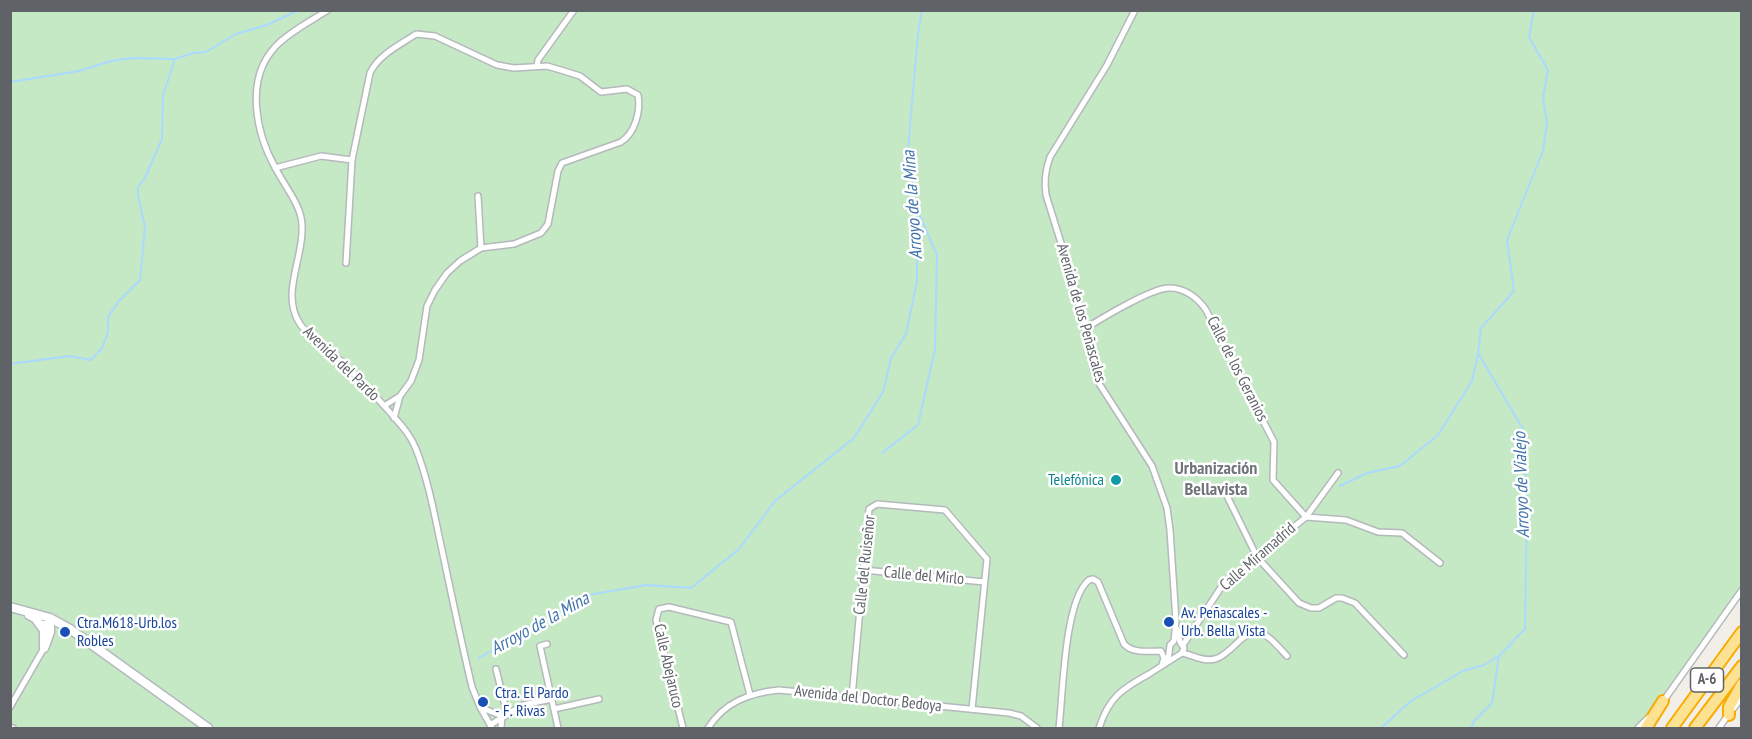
<!DOCTYPE html>
<meta charset="utf-8">
<style>
body{margin:0}
#map{position:relative;width:1752px;height:739px;overflow:hidden;background:#f1efe8;font-family:"PT Sans Narrow",sans-serif}
canvas{display:block}
.frame{position:absolute;inset:0;border:12px solid #5f6368;pointer-events:none}
</style>
<div id="map">
<canvas width="1752" height="739"></canvas>
<div class="frame"></div>
</div>
<script>
const c = document.querySelector('canvas').getContext('2d');
c.lineJoin = 'round';
function paint(path, color) {
  c.fillStyle = color;
  c.fill(path, 'evenodd');
}
function trace(path, color, width, dash) {
  c.strokeStyle = color;
  c.lineWidth = width;
  c.lineCap = dash ? 'butt' : 'round';
  c.setLineDash(dash || []);
  c.stroke(path);
}
function drawText(font, color, halo, rows, align = 'center') {
  c.font = font + ' "PT Sans Narrow",sans-serif';
  c.lineWidth = 5;
  c.setLineDash([]);
  c.textBaseline = 'middle';
  c.strokeStyle = halo;
  c.fillStyle = color;
  for (const [text, x, y, turn = 0] of rows) {
    c.save();
    c.translate(x, y);
    c.rotate((+turn || 0) * Math.PI / 180);
    c.textAlign = isNaN(turn) ? turn : align;
    if (halo) c.strokeText(text, 0, 0);
    c.fillText(text, 0, 0);
    c.restore();
  }
}
const green = new Path2D(`
 M10,11H1741V592L1640,728H11Z`);
const stream = new Path2D(`
 M10,82L79,71L111,61L132,58L175,59L193,53L206,52L236,34L267,25L299,10
 M10,364L69,356L91,360L102,348L108,332V317L118,302L140,280L145,227L138,196V187L145,178L162,139L163,96L175,59
 M882,453L918,425L935,349L937,255L918,212
 M1340,486L1367,473L1400,466L1438,435L1472,381L1478,354
 M479,658L588,595L647,585L691,588L739,549L775,501L854,438L883,392L891,358L906,334L917,281V211L908,149L918,34L922,10
 M1381,728L1411,701L1463,671L1484,665L1499,656
 M1471,728L1474,721L1492,703L1499,656L1525,629L1527,498L1523,429L1478,353L1481,328L1514,291L1507,240L1543,151L1547,123L1543,98L1548,70L1529,37L1534,10`);
const street = new Path2D(`
 M328,10C311,21 289,32 276,46C244,79 256,134 276,169C285,187 302,206 302,226C304,258 280,294 300,324C307,335 323,345 333,354C353,371 370,390 387,409C398,422 410,433 416,449C427,477 433,507 439,536C450,587 460,637 472,687L480,707L492,728
 M1135,10L1107,65L1050,157C1045,171 1044,181 1046,195L1076,291L1094,371L1100,385L1152,466L1167,508L1170,530L1176,621L1174,641L1170,645L1168,661
 M537,66L538,60L574,10
 M275,168L321,156L352,160
 M478,196L481,248
 M346,263L352,160L370,73C378,55 400,45 416,34L435,36L497,65L514,68L547,66L564,71L580,76L601,92L627,89L638,95C641,111 635,133 621,142L562,163L558,171L548,224L541,233L514,244L481,248L460,261L447,273L435,290L427,306L419,360L411,381L400,396L394,418
 M1085,329C1100,319 1150,289 1168,288C1184,287 1198,298 1206,310L1274,442L1273,480L1306,517L1346,520L1378,532L1402,533L1440,563
 M384,406L400,396
 M1228,498L1257,557L1299,603L1311,608H1319L1336,598H1342L1355,603L1404,655
 M864,570L984,582
 M547,644L540,646L558,728
 M1183,645L1222,586L1306,517L1338,473
 M1182,653C1193,655 1203,662 1215,659C1223,657 1228,651 1234,646C1258,620 1268,636 1287,656
 M496,669L507,714
 M852,697L869,509L877,504L945,510L987,559L972,709
 M1662,703L1742,590
 M10,707L44,648
 M482,708L502,716
 M1734,708L1742,697
 M554,709L599,699
 M490,725L523,705L552,699
 M10,727L13,728
 M501,728L502,716
 M683,728L656,620L659,609L669,607L731,622L750,695
 M708,728C725,702 749,693 779,690L1009,713L1021,716L1037,728
 M1059,728C1063,695 1064,600 1089,580L1093,579L1098,582L1124,644C1133,654 1149,651 1161,651L1164,658L1162,665
 M1099,728C1109,697 1122,689 1149,674C1160,667 1171,660 1182,653L1184,648L1180,642L1177,629
 M1638,728L1648,718
 M1719,728L1728,715`);
const secondary = new Path2D(`
 M10,607L50,618L70,629L208,728
 M29,615L35,618L43,629
 M45,646L50,632V618
 M44,648V625`);
const highway = new Path2D(`
 M1729,715V707L1742,684
 M1646,728L1663,701
 M1672,728L1742,632
 M1695,728L1742,666`);
const markers = [
 [1116,480,6,"#0f9aa8"],
 [1169,622,6,"#1a4fb4"],
 [65,632,6,"#1a4fb4"],
 [483,702,6,"#1a4fb4"]
];
const shields = [
 [1707,680,33]
];
const shieldNames = [
 ["A-6",1707,680]
];
const streetNames = [
 ["Avenida de los Peñascales",1081,313,74],
 ["Avenida del Pardo",341,364,44],
 ["Calle de los Geranios",1237,369,63],
 ["Calle Miramadrid",1258,557,-41],
 ["Calle del Ruiseñor",865,565,-84],
 ["Calle del Mirlo",924,576,5],
 ["Calle Abejaruco",668,666,77],
 ["Avenida del Doctor Bedoya",868,699,6]
];
const cultureNames = [
 ["Telefónica",1104,480]
];
const transitNames = [
 ["Av. Peñascales -",1181,613],
 ["Urb. Bella Vista",1181,631],
 ["Ctra.M618-Urb.los",77,623],
 ["Robles",77,641],
 ["Ctra. El Pardo",495,693],
 ["- F. Rivas",495,711]
];
const waterNames = [
 ["Arroyo de la Mina",913,205,-94],
 ["Arroyo de Vialejo",1522,485,-92],
 ["Arroyo de la Mina",540,624,-29]
];
const neighbourhoodNames = [
 ["Urbanización",1216,469],
 ["Bellavista",1216,490]
];
paint(green, '#c5e8c5');
trace(stream, '#aadaff', 2);
trace(street, '#b5b8bc', 8);
trace(secondary, '#b6babf', 11);
trace(highway, '#f9ab00', 14);
trace(street, '#fff', 5);
trace(secondary, '#fff', 8);
trace(highway, '#fde293', 10);
for (const [x, y, r, color] of markers) {
  const dot = new Path2D();
  dot.arc(x, y, r, 0, 2 * Math.PI);
  c.fillStyle = color;
  c.fill(dot);
  trace(dot, '#fff', 2);
}
for (const [x, y, w] of shields) {
  const box = new Path2D();
  box.roundRect(x - w / 2, y - 12, w, 24, 4.5);
  c.fillStyle = '#fff';
  c.fill(box);
  trace(box, '#5f6368', 1.5);
}
drawText('bold 15px', '#5f6368', null, shieldNames);
drawText('16px', '#5f6368', '#fff', streetNames);
drawText('16px', '#0d838f', '#fff', cultureNames, 'right');
drawText('16px', '#164399', '#fff', transitNames, 'left');
drawText('italic 18px', '#4174aa', '#fff', waterNames);
drawText('bold 18px', '#70757a', '#fff', neighbourhoodNames);
</script>
